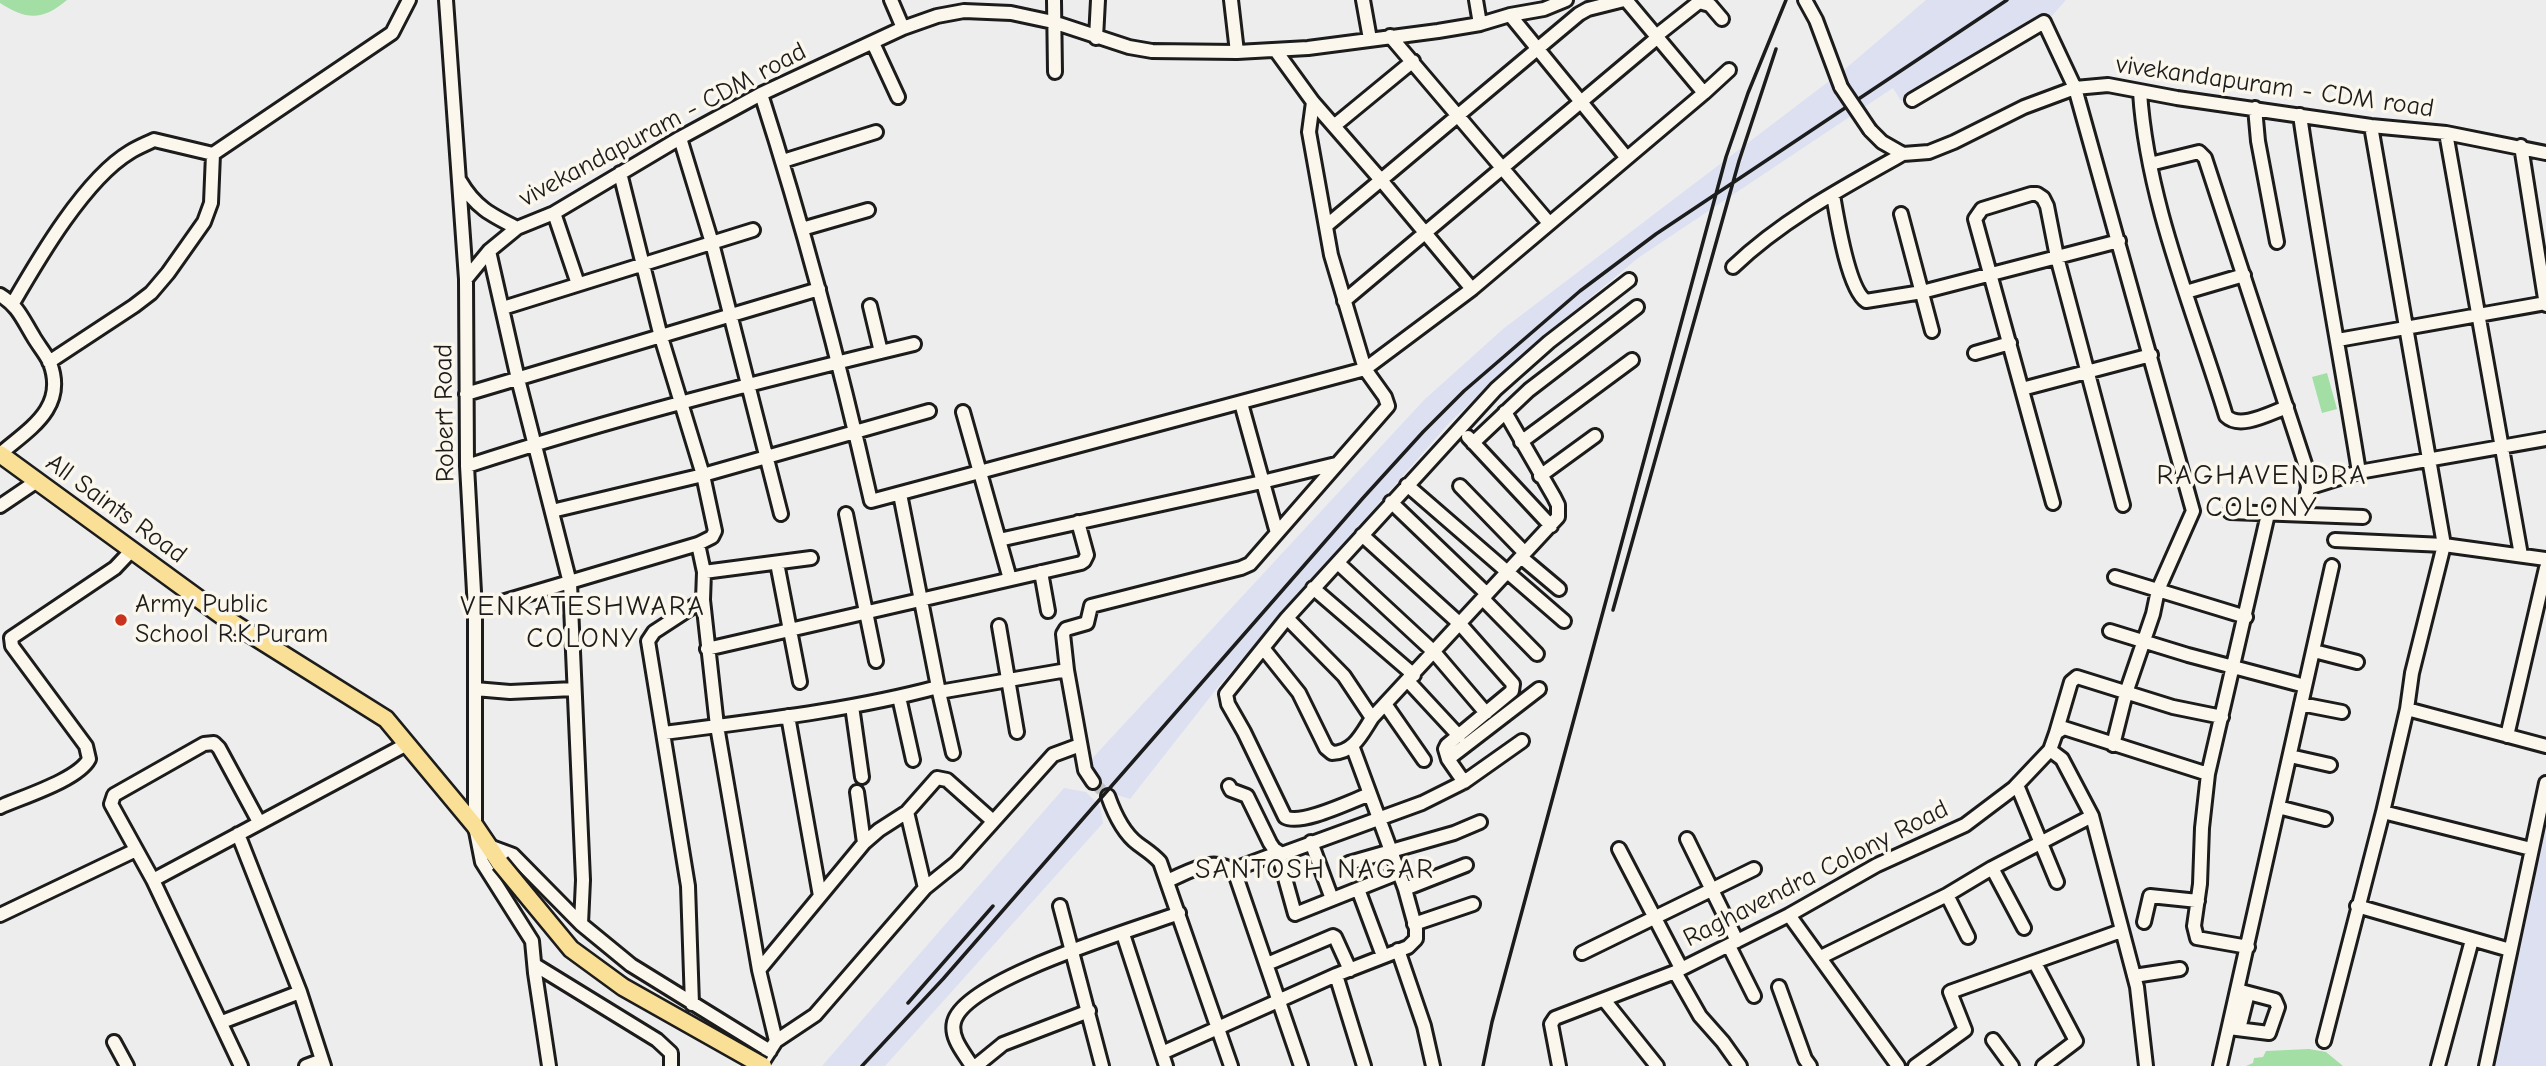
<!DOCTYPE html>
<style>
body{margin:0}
canvas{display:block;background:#ededee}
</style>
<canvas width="2546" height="1066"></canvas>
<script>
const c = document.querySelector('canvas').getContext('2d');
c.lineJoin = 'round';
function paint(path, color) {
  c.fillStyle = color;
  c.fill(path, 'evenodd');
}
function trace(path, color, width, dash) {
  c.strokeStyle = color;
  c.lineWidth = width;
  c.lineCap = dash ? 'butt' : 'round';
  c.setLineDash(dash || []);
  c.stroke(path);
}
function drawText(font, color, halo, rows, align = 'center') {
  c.font = font + ' "Comic Neue",sans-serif';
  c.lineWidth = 7;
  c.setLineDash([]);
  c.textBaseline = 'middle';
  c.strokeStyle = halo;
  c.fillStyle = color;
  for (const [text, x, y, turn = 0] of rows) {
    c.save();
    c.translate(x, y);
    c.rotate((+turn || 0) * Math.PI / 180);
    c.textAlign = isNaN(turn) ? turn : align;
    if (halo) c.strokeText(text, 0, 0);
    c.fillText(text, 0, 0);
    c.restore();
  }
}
const built = new Path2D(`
 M1926,0H2066L2027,44L2009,38L1901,101L1893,88L1638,258L1525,352L1450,422L1218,687L1130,799L1110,793L1097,781L1087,764L1424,400L1503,329L1845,69Z
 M1064,788L1086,792L1100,806L1103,823L885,1066H822Z
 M2546,816V1066H2490L2497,1033Z`);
const green = new Path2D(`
 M0,0H67C42,21 27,20 0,3Z
 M2327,373L2337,409L2322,413L2312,377Z
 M2309,1049L2326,1052L2343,1066H2246L2253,1063L2254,1058L2263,1057L2266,1051Z`);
const minorTunnel = new Path2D(`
 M1093,782L1108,796`);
const minor = new Path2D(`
 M446,0L466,279L467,466L475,610V826L482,862L532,941L535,973L549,1066
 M891,0L903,28
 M1054,0L1055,72
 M1231,0L1237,52
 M1363,0L1370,39
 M1476,0L1480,24
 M1805,0L1816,20L1841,87
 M1510,15L1626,157
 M1390,36L1549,223
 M1656,36L1699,2L1710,5L1722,19
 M1096,38L1098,0
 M873,43L898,97
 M1276,51L1313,102L1381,180L1579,14L1588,9L1624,0
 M2140,92C2147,202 2194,311 2226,416C2240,430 2270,413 2287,407
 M1704,93L1729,70
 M761,94C804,228 840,364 871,501L1365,369L1472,289L1704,93L1626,0
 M1912,100L2044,22L2075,88L2193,511L2158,590L2153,614L2126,693L2113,745
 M2255,108L2258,141L2277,242
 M2300,115C2317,235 2340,353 2359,472
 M1334,126L1413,61
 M1870,130L1882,142L1903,154L1929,152L1954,142L2024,107L2075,88L2108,85L2177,98L2371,126L2446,133L2546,153
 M2446,133L2521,555
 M680,138L712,243L781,514
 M2521,146L2546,305
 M783,161L876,132
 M2150,164L2199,152L2205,158L2305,464L2308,488
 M460,181C475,207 491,215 517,228
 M1833,195C1837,218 1848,289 1866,301L1922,292L2119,241
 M554,213L578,284
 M1901,214L1932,331
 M1326,226L1381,180L1472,289
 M802,229L868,210
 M489,251L518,379L570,583L583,880L581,924
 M1733,267C1782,220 1844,187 1903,154
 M466,279L489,251L517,228L554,213L680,138L761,94L903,28L937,16L964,11L1011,13L1053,22L1129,47L1152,51L1237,52L1308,48L1438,31L1480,24L1510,15L1544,9L1566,0
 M2186,292L2244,275
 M0,295C18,306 22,318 33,336C38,345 46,354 50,363C67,408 29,429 0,454
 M1344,301L1658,37
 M13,303C39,258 85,179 130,152C138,147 146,144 154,140L213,154
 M870,306L881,352
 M503,308L753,230
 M2338,340L2546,303
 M1975,353L2010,343
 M49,362L134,306L151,293L168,273L204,222L211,203L213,154L392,33L409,0
 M2022,389L2151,355
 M466,394L819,289
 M1241,403L1277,533
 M963,412L1010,579
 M1468,437L1551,526
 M1521,442L1632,360
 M1473,443L1529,390L1637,307
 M467,466C614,418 764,380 914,344
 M1540,476L1595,436
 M1407,485L1564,621
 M1460,486L1525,553
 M900,494L939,692L1067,670L1063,634L1066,629L1087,623L1091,606L1241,568L1250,564L1388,406L1385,397L1365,369L1331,255L1309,132L1313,102
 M1391,502L1487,594
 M2053,503L1975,219L1982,209L2031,194H2037L2043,198L2047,206L2057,257L2123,505
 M0,506L37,481
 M552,511L703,475L929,411
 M2230,512L2363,517
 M846,514L876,661
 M2303,514L2308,488L2359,472L2546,439
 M1362,535L1460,624L1513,684L1512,691L1447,745L1445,749L1448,759L1464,782
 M999,540L1262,482L1336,464
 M2335,540L2444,545L2546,559
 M698,544L704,572L703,600L717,726L759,970L776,1041
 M1521,557L1559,589
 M777,563L800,682
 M1338,563L1434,652L1486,713
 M704,572L811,558
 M1041,572L1048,611
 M2115,577L2246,617
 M1313,588L1414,675
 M1483,599L1537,654
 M475,610L698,544L712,537L715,531L703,475L661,337L620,173
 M1287,618L1344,676L1372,718
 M999,626L1017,732
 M2110,631L2188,655L2305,686
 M1263,648L1299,693L1326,748L1332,753C1354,752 1361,735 1372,718L1558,517V505L1554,497L1505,412
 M707,649L1081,563L1084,561L1087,555L1078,522
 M2314,651L2357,662
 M1067,670L1085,770L1093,782
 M1408,681L1459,736
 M475,689L510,692L574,689
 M939,692L953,753
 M899,697L913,760
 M1385,704L1424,760
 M2301,704L2342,712
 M852,706L862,777
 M2407,709L2546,746
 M788,716L820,896
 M663,733C755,721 848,711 938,687
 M2056,733L2071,682L2077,677L2173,707L2222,717
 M2507,736L2546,568
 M2050,750L2062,759L2092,816L2137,987L2146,1066
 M2290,756L2330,765
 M1448,759L1539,689
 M2017,785L2057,882
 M1229,786L1231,790L1247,796L1270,843L1274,849L1282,854L1422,803L1464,782L1522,741
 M857,792L864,843
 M1370,794C1351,801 1301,826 1285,817L1244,732L1228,704L1226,694L1287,618L1496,389L1549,342L1629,280
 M1108,796C1114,813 1123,833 1138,844C1146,850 1153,854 1160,862L1231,1066
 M0,807C22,797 78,780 89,759L86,746L12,646L11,638L115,568L131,551
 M2278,807L2325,819
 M907,812L925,888
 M2383,812L2531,849
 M238,834L300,992L324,1066
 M1687,839L1737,941
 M1311,842L1332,899
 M486,845L513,855L581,924L631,965L770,1051
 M1619,849L1681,968
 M1349,863L1454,833L1480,822
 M1992,868L2024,928
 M1232,870L1278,853L1295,914L1398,873
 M153,880L407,744
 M1167,881C1189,872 1215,854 1235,873L1301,1066
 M1358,889L1383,956
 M1405,889L1466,865
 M1947,895L1968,937
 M1060,906L1102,1066
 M2357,906L2510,950
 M0,915L136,850
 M1789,915L1898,1066
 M2144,922L2150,896L2198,901
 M1414,924L1473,904
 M1123,934L1166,1066
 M1729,946L1754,996
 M2248,947L2197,938L2194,926L2200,884L2202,828L2208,774L2268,514
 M1398,950L1424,1026L1433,1066
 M1582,953L1754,869
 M1821,957L1947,895L1992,868L2092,816
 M2035,963L2076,1041L2043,1066
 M1267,964L1333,936L1335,937L1350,970
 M535,965L657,1040L671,1053V1066
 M759,970L864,843L879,830L907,812L937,778L947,780L993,821
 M1675,972L1700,1016L1723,1042L1740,1066
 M1336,975L1364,1066
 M2134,976L2180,969
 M1779,987L1805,1059L1810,1066
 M1605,1001L1657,1066
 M692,1004L688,886L648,641L654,632L703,600
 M222,1022L300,992
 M2229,1028L2269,1033L2278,1007L2275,1000L2237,990
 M2239,1029L2248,993
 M1993,1040L2012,1066
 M2324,1041L2383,812L2407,709L2412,673L2444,545L2371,126
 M114,1042L127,1066
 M1162,1053L1336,975L1408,947L1416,939V929L1405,889L1353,748
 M241,1066L153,880L111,804L114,795L204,744L214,743L219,748L259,822
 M306,1066L322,1060
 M760,1066L776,1041L815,1015L925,888L956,863L1053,755L1080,745
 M972,1066C964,1053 950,1038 954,1022C964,979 1137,929 1179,913
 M976,1066L1003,1044L1089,1011
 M1559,1066L1551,1024L1555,1018L1675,972L1789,915L1877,865L1965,825L2014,788L2050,750L2056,733L2064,728L2208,774
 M1915,1066L1965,1030L1950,992L2121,931
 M2220,1066L2332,566
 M2438,1066L2472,940
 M2486,1066L2546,783`);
const major = new Path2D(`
 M0,454L225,618L386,719L475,826L500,863`);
const rail = new Path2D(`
 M1613,610L1739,161L1776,49
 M908,1003L993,906
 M862,1066L943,979L1363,498L1423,432L1464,391L1580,291L1656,234L2007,0
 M1483,1066L1492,1022L1726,157L1748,93L1786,0`);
const minorBridge = new Path2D(`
 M1841,87L1870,130`);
const majorBridge = new Path2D(`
 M500,863L571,949L623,987L763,1066`);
const markers = [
 [121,620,7,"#c8321e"]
];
const streetNames = [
 ["vivekandapuram - CDM road",2275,87,8],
 ["vivekandapuram - CDM road",663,125,-28],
 ["Robert Road",445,413,-91],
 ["All Saints Road",116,509,36],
 ["Raghavendra Colony Road",1816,874,-27]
];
const poiNames = [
 ["Army Public",135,605],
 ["School R.K.Puram",135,635]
];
const neighbourhoodNames = [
 ["RAGHAVENDRA",2262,476],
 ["COLONY",2262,508],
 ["VENKATESHWARA",583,607],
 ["COLONY",583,639],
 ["SANTOSH NAGAR",1315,870]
];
paint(built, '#dde0f0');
paint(green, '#a3dea4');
trace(minorTunnel, '#c3c3c4', 12, [12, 6]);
trace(minor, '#1c1c1c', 18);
trace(major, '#1c1c1c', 21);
trace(minor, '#fbf7ec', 12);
trace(major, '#fadf96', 16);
trace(rail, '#1c1c1c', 3.5);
trace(minorBridge, '#1c1c1c', 18, []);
trace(majorBridge, '#1c1c1c', 21, []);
trace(minorBridge, '#fbf7ec', 12);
trace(majorBridge, '#fadf96', 16);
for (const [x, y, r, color] of markers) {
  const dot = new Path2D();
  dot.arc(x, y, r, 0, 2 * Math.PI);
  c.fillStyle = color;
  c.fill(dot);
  trace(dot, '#fbf7ec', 2.5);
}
drawText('26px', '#1c1c1c', '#fbf7ec', streetNames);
drawText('26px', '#1c1c1c', '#fbf7ec', poiNames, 'left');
c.letterSpacing = '2px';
drawText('28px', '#1c1c1c', '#fbf7ec', neighbourhoodNames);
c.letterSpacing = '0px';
</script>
